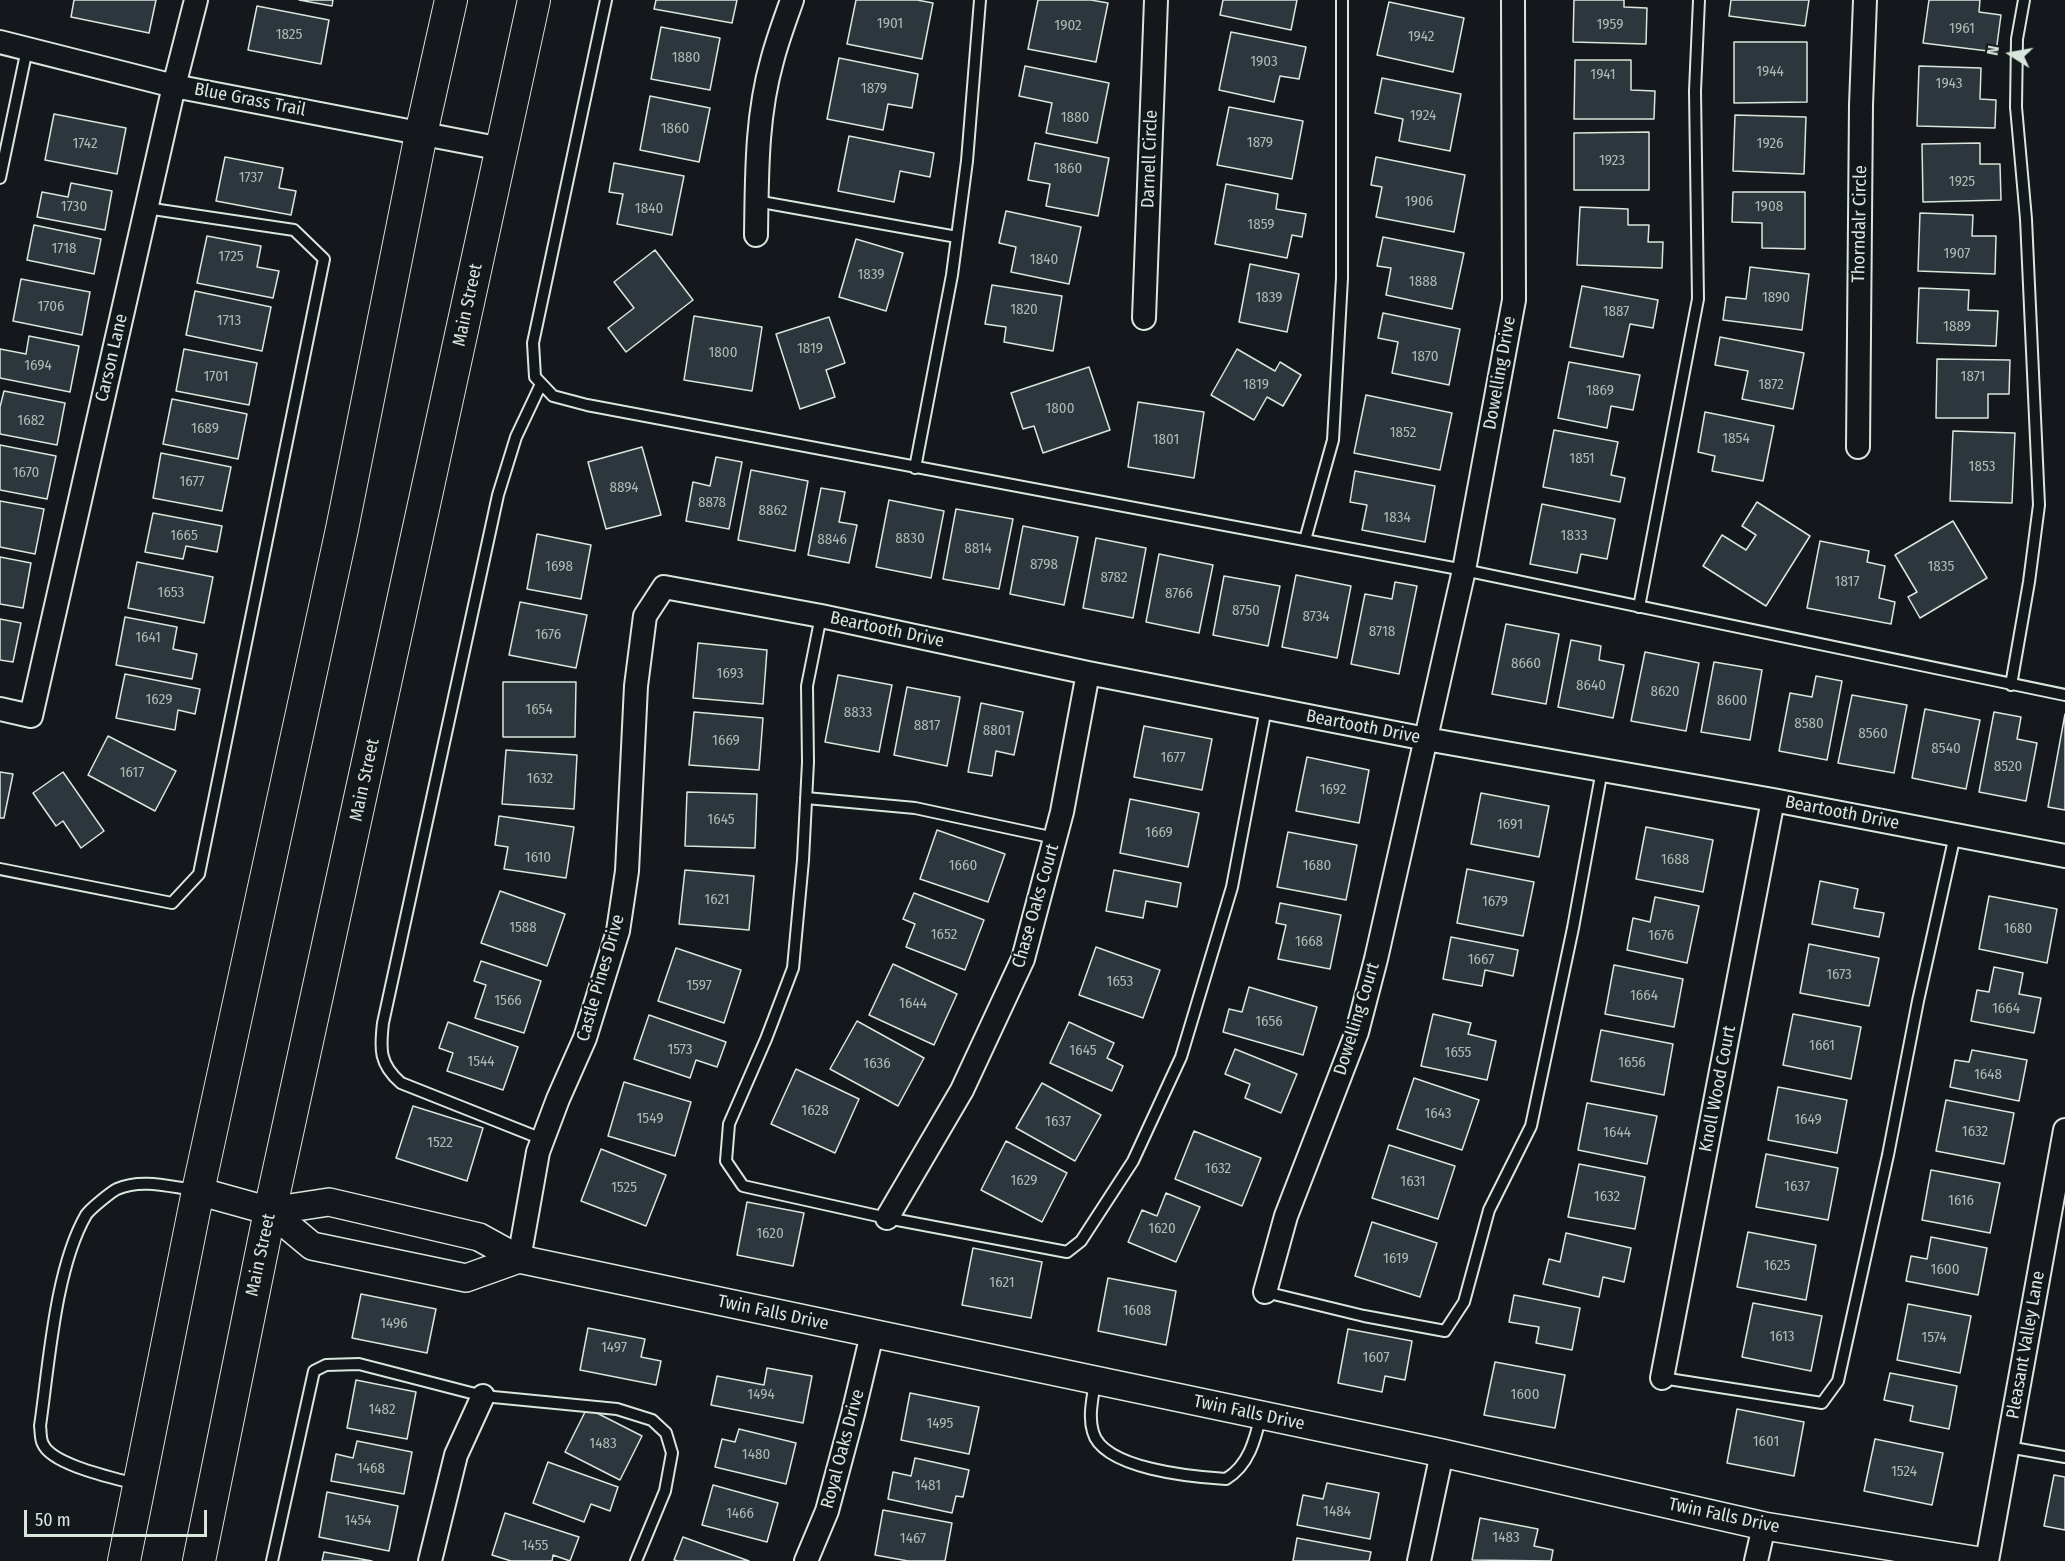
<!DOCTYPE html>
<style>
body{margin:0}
#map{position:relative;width:2065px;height:1561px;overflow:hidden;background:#14181c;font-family:"Fira Sans Condensed",sans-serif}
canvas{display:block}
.north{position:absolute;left:1981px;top:24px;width:60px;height:60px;-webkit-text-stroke:4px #14181c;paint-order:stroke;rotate:281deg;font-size:16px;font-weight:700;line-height:24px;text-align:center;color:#d8e6dc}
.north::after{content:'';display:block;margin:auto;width:21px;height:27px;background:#d8e6dc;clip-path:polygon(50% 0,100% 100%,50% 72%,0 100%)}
.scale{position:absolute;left:24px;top:1510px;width:183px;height:27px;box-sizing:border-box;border:3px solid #d8e6dc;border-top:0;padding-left:8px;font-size:18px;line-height:21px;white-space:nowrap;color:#d8e6dc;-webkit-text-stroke:4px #14181c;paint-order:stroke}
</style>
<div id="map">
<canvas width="2065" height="1561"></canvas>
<div class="north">N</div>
<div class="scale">50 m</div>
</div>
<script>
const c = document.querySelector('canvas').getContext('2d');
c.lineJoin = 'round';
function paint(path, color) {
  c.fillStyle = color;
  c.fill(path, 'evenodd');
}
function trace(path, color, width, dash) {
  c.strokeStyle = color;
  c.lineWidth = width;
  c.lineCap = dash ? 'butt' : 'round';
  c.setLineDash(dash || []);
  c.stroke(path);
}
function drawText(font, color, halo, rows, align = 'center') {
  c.font = font + ' "Fira Sans Condensed",sans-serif';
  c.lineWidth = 4.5;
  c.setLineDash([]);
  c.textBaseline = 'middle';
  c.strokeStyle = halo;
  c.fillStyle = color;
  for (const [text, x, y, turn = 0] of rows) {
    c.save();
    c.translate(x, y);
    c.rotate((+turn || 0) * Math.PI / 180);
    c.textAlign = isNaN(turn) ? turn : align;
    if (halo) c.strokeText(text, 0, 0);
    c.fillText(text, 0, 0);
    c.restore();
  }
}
const building = new Path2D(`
 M74,0H156L149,33L71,17Z
 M299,0H333L332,6Z
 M656,0H737L732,23L654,9Z
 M856,0H917L933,3L922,59L847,44Z
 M1038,0H1091L1108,3L1096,62L1028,49Z
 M1223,0H1297L1291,30L1220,15Z
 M1574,0H1624V7L1647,8L1646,44L1573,42Z
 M1731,0H1809L1805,26L1729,16Z
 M1929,0H1980L1979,12L2001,15L1996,52L1923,43Z
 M1389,2L1464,18L1453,72L1377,55Z
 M257,6L329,20L321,64L248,50Z
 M661,27L720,38L710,90L651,79Z
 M1231,32L1306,47L1299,79L1280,76L1274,102L1219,90Z
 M1734,42H1807V102L1734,103Z
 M839,58L918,74L912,108L888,104L883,130L827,119Z
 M1575,60H1631V90L1655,91L1654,119H1574Z
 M1025,66L1109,83L1097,143L1046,133L1052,103L1019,96Z
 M1919,66L1981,68L1980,99L1996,100L1995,128L1917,126Z
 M1382,78L1461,94L1450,151L1399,141L1403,119L1375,113Z
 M650,96L710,108L699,162L640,150Z
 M1229,107L1303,121L1292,179L1217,165Z
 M54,114L126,128L117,174L45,160Z
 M1735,115L1806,117L1804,174L1733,171Z
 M1649,132V190H1574V133Z
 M849,136L934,153L930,177L900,171L894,202L838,191Z
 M1035,143L1109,158L1098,216L1046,206L1050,184L1028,180Z
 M1980,143V164H2000L2001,200L1923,202L1922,144Z
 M225,157L283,168L279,188L296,191L291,215L216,201Z
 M1376,157L1465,175L1454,232L1376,217L1382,187L1371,185Z
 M614,163L684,176L672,235L617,224L623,194L609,192Z
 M71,183L112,191L105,230L37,217L42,192L68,197Z
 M1226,184L1278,194L1276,209L1306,214L1302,237L1292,235L1287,258L1215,244Z
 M1733,192H1805V249L1762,248V223L1732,222Z
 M1580,207L1628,209V225H1649L1648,242H1663L1662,268L1577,265Z
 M1006,211L1081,227L1069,284L1011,272L1016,247L999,243Z
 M1920,213L1973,215L1972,236H1996L1995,274L1918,271Z
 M34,225L101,239L94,274L27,260Z
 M207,236L261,246L257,267L279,271L273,298L197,283Z
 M1383,237L1464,253L1452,309L1386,295L1391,268L1377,266Z
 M856,239L903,253L886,311L839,297Z
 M655,250L693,300L626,352L608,328L634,308L614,282Z
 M1250,264L1299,274L1287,332L1239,322Z
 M1750,267L1809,274L1802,330L1723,320L1726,297L1746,299Z
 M21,279L90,292L82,335L13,321Z
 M992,285L1062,296L1053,351L1004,342L1006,327L985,324Z
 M1582,286L1658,300L1653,328L1630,324L1623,357L1570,347Z
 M1919,288L1969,290L1968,310L1998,311L1996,346L1917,343Z
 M195,291L271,307L262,351L186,335Z
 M1383,313L1460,329L1449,385L1392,373L1398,342L1378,338Z
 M694,316L762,327L752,391L684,380Z
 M829,317L845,363L826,370L835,397L800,409L776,334Z
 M29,336L79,346L70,392L0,378V349L26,354Z
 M1720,337L1804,353L1793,409L1742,399L1748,371L1715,365Z
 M184,349L257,363L249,405L176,391Z
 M1237,349L1275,371L1280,362L1301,375L1283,406L1267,397L1254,420L1211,395Z
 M1937,359L2010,360L2009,394H1988V418H1936Z
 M1569,362L1640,375L1633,410L1611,406L1607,428L1558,418Z
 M1089,367L1110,430L1043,453L1034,426L1023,429L1011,393Z
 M4,391L65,403L57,445L0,434V407Z
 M1366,395L1452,413L1440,470L1354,453Z
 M172,399L247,414L238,459L163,444Z
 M1138,402L1204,412L1194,478L1128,467Z
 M1705,412L1774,426L1763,481L1712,471L1715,456L1698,452Z
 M1554,430L1618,442L1611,475L1625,478L1620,502L1543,487Z
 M1953,431L2015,433L2012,503L1950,501Z
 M0,445L56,456L47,499L0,490Z
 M642,447L661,515L606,529L588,462Z
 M161,453L231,467L222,511L153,498Z
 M716,457L742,462L729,529L686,521L693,482L710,486Z
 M751,470L808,481L795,551L738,540Z
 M1355,471L1435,486L1425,542L1362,530L1367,505L1350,502Z
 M821,488L845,492L839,522L857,525L849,563L808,555Z
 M889,500L944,511L931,578L876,567Z
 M0,501L44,509L35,554L0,547Z
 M1757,502L1810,536L1766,606L1703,566L1722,535L1746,550L1756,535L1742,526Z
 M1542,504L1615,519L1607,559L1581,554L1577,573L1530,564Z
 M956,509L1013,519L999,589L943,579Z
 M153,513L222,526L217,552L186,546L183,559L145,552Z
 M1953,521L1987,578L1920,618L1908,597L1917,592L1895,555Z
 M1023,526L1078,537L1064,605L1010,594Z
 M537,534L591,545L581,599L527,589Z
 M1096,538L1146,548L1133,618L1083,608Z
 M1820,541L1869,551L1867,562L1885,566L1879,598L1895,602L1891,624L1807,608Z
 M1159,554L1213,565L1199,633L1146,622Z
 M0,557L31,563L23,608L0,604Z
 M137,562L213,577L204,623L128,608Z
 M1296,575L1351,586L1337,658L1282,647Z
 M1224,576L1280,586L1268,646L1213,635Z
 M1395,582L1417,586L1399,674L1351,664L1365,594L1392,599Z
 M520,602L587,615L576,668L509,655Z
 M125,617L177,627L173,649L197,654L192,679L116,665Z
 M0,619L21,623L13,662L0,660Z
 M1506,624L1559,634L1546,704L1492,694Z
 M1571,640L1601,646L1599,660L1624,665L1613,718L1558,707Z
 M698,643L767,650L763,704L693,698Z
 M1645,652L1699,663L1686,731L1631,721Z
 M1714,662L1762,670L1750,740L1701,732Z
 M125,674L200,689L195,714L178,710L175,730L116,718Z
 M838,675L892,685L879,752L825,742Z
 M1816,676L1842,681L1827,760L1779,751L1790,693L1812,697Z
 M503,682H576L575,737H503Z
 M907,687L960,697L947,766L894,755Z
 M1852,695L1907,705L1894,773L1838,763Z
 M981,703L1023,712L1014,755L996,751L992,776L968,772Z
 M1925,709L1980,720L1966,789L1912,778Z
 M694,712L763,718L759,770L689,765Z
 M1994,712L2021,717L2017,739L2037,743L2026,801L1979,792Z
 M2065,714V810L2048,807Z
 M1144,726L1212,739L1202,790L1134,777Z
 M108,736L176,771L155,811L88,775Z
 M506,750L577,755L574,809L502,804Z
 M1307,757L1369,770L1359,823L1296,811Z
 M0,772L13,774L4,818H0Z
 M63,772L104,831L81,848L63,821L56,826L33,793Z
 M687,792L757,794L755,848L685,846Z
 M1481,793L1549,806L1539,857L1471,844Z
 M1130,799L1199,813L1188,867L1120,853Z
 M499,816L574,827L566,878L504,869L508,847L495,845Z
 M1646,827L1713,840L1703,892L1636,879Z
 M937,830L1005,854L988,902L920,879Z
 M1288,832L1357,845L1346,900L1277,887Z
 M1467,869L1534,882L1523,936L1457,923Z
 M685,870L754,876L749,930L679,924Z
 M1114,870L1181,883L1177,907L1146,901L1143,918L1106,911Z
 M1820,881L1858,889L1854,908L1884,913L1879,937L1812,924Z
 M500,891L565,914L547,966L481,943Z
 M914,893L984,920L965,970L906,947L915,924L903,919Z
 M1989,896L2057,909L2047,963L1979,949Z
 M1655,897L1699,906L1687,963L1627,950L1633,918L1650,922Z
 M1280,903L1341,915L1330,969L1278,959L1286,925L1276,923Z
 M1451,937L1518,950L1513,976L1485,970L1482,986L1443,979Z
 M1809,944L1879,958L1869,1006L1800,993Z
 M1096,947L1160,970L1143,1018L1079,995Z
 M676,948L741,970L724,1023L658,1001Z
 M481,961L541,981L524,1033L475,1018L486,985L474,981Z
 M893,964L957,994L934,1045L869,1015Z
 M1614,965L1683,979L1674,1027L1605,1014Z
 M1994,967L2023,973L2019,994L2041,998L2034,1033L1971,1021L1977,990L1989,992Z
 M1249,987L1317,1007L1303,1055L1223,1032L1229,1009L1242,1012Z
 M1433,1014L1471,1023L1468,1034L1496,1041L1487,1080L1421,1066Z
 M1793,1014L1861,1027L1851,1079L1783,1065Z
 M649,1015L726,1042L717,1067L696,1060L690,1078L634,1059Z
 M857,1021L924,1058L898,1106L830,1069Z
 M448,1022L518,1047L503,1090L447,1071L453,1053L439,1048Z
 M1069,1022L1114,1043L1107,1058L1123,1066L1112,1091L1050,1063Z
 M1601,1030L1673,1044L1664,1095L1591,1081Z
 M1235,1049L1297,1074L1281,1113L1245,1098L1250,1084L1225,1074Z
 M1972,1050L2027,1060L2019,1101L1950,1087L1955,1060L1969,1062Z
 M796,1069L859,1099L835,1153L771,1124Z
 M1414,1078L1479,1100L1462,1150L1397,1129Z
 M624,1082L691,1102L675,1156L608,1136Z
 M1042,1083L1101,1115L1075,1161L1016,1128Z
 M1778,1087L1847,1100L1837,1153L1768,1140Z
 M1946,1100L2014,1113L2004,1164L1936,1151Z
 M1587,1103L1657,1116L1647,1164L1578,1150Z
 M413,1106L483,1128L467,1181L396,1158Z
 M1194,1131L1261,1158L1242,1206L1175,1179Z
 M1006,1141L1067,1173L1042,1222L981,1190Z
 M1389,1145L1455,1166L1438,1219L1372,1198Z
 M601,1149L666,1175L646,1226L581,1201Z
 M1766,1154L1838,1168L1828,1220L1756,1207Z
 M1579,1164L1645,1177L1635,1229L1568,1217Z
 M1931,1170L2000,1183L1990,1233L1922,1220Z
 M1166,1193L1200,1207L1176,1262L1128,1242L1142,1210L1157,1216Z
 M747,1202L804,1213L793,1266L737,1255Z
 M1372,1222L1437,1243L1420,1297L1355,1276Z
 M1748,1232L1816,1245L1806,1300L1737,1287Z
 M1566,1233L1631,1248L1624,1282L1603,1277L1599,1297L1543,1284L1549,1259L1560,1262Z
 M1931,1237L1987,1248L1978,1295L1906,1281L1911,1256L1927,1259Z
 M973,1248L1042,1262L1031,1318L962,1305Z
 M1108,1278L1176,1291L1166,1345L1098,1331Z
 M361,1294L436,1309L427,1353L352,1338Z
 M1514,1295L1580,1308L1572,1350L1536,1343L1539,1327L1509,1322Z
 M1753,1303L1822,1316L1811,1371L1742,1357Z
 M1908,1304L1971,1316L1960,1373L1897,1360Z
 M588,1328L645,1339L641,1357L661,1361L656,1385L580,1370Z
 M1348,1329L1412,1341L1405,1380L1385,1376L1382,1392L1338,1383Z
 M1495,1362L1565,1375L1555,1428L1484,1415Z
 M767,1368L812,1376L803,1423L711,1405L717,1376L764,1385Z
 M1890,1373L1957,1386L1949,1429L1910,1421L1913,1406L1884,1400Z
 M356,1380L416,1392L407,1439L347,1428Z
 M910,1393L979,1407L969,1454L901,1440Z
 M587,1408L642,1436L620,1480L565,1452Z
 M1737,1409L1804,1422L1794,1476L1727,1463Z
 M739,1429L796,1443L786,1484L715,1467L722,1439L735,1442Z
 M1875,1439L1943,1453L1932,1505L1864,1491Z
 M357,1441L412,1452L404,1494L331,1481L336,1454L353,1458Z
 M915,1458L969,1470L963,1497L956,1496L952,1513L888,1499L893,1472L911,1476Z
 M548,1462L618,1487L610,1511L591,1504L584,1522L533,1503Z
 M2054,1475L2065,1477V1530L2044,1526Z
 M1327,1483L1379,1493L1370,1539L1297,1525L1303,1495L1323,1499Z
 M713,1485L778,1503L767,1542L702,1525Z
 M327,1492L398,1506L389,1551L319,1537Z
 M883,1510L952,1523L945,1561H908L875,1555Z
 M505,1513L579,1537L570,1561L553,1555L552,1561H511L492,1555Z
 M1480,1518L1538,1529L1534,1546L1553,1550L1551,1561L1472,1560Z
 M683,1537L749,1561H678L674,1560Z
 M1297,1538L1371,1552L1369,1561H1293Z
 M324,1552L372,1561H322Z`);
const service = new Path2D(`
 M606,0L533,343L535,377L553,396L587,405L1464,570L2065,695
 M0,178L27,49
 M756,201L957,237
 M541,384L516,437L498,495L383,1023C380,1049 379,1064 401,1083L542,1139
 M915,468L952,275L967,161L980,0
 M1305,540L1333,440L1342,278V0
 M1639,607L1698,299L1695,91L1699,0
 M821,616L807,686L808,762L803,860L793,968L766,1039L729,1124L726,1161L743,1186L887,1218L1067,1252L1081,1241L1133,1161L1181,1057L1232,887L1266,708
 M2011,685L2029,582L2039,505L2026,219L2016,107L2017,39L2024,0
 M806,798L915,808L1055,838
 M0,869L172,903L199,874L324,259L294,230L146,208
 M1265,1292L1364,1316L1445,1331L1464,1302L1489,1210L1531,1126L1573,928L1602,770
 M1662,1378L1822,1403L1838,1381L1888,1155L1918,1001L1955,835
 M1095,1381C1093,1397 1088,1416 1093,1432C1103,1469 1193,1477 1226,1479C1249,1465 1255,1440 1261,1415
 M2008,1447L2065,1457
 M136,1484C114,1478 52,1465 43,1444C40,1439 41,1431 40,1426C49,1364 55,1269 86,1215C90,1209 111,1192 117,1189C142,1178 170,1187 195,1190
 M272,1561L314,1371L326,1365L359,1364L483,1396L617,1409L652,1420L666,1433L672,1453L665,1491L636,1561`);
const minor = new Path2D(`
 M0,42L174,86L502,149
 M756,235C757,177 756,118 772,61C777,41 785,20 792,0
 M1144,318L1156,0
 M1858,447L1861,105L1865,0
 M0,709L31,716L174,86L196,0
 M887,1218L962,1090L1023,959L1062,812L1088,673
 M519,1259L538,1152L558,1099L585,1038L618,931L627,871L636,686L645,616L664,587L821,616L1088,673L1426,739L1773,800L2065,856
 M1265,1292L1286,1216L1357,1032L1376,959L1464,570L1514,300L1513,0
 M1662,1378L1773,800
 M430,1561L456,1455L483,1396
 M806,1561L827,1511L853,1414L872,1334
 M1419,1561L1442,1453
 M1756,1561L1764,1526
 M1987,1561L2065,1130`);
const tertiary = new Path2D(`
 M198,1191L270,1211L312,1246L466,1278L519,1259
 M270,1211L329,1202L479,1237L519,1259L1442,1453L1764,1526L1980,1561`);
const secondary = new Path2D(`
 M124,1561L198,1191L342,529L421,134L451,0
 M199,1561L270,1211L534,0`);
const numberNames = [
 ["1901",890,24],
 ["1959",1610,25],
 ["1902",1068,26],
 ["1961",1962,29],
 ["1825",289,35],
 ["1942",1421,37],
 ["1880",686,58],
 ["1903",1264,62],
 ["1944",1770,72],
 ["1941",1603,75],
 ["1943",1949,84],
 ["1879",874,89],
 ["1924",1423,116],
 ["1880",1075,118],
 ["1860",675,129],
 ["1879",1260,143],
 ["1742",85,144],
 ["1926",1770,144],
 ["1923",1612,161],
 ["1860",1068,169],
 ["1737",251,178],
 ["1925",1962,182],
 ["1906",1419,202],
 ["1730",74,207],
 ["1908",1769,207],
 ["1840",649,209],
 ["1859",1261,225],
 ["1718",64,249],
 ["1907",1957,254],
 ["1725",231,257],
 ["1840",1044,260],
 ["1839",871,275],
 ["1888",1423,282],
 ["1839",1269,298],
 ["1890",1776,298],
 ["1706",51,307],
 ["1820",1024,310],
 ["1887",1616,312],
 ["1713",229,321],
 ["1889",1957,327],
 ["1819",810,349],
 ["1800",723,353],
 ["1870",1425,357],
 ["1694",38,366],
 ["1701",216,377],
 ["1871",1973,377],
 ["1819",1256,385],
 ["1872",1771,385],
 ["1869",1600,391],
 ["1800",1060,409],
 ["1682",31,421],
 ["1689",205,429],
 ["1852",1403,433],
 ["1854",1736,439],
 ["1801",1166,440],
 ["1851",1582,459],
 ["1853",1982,467],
 ["1670",26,473],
 ["1677",192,482],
 ["8894",624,488],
 ["8878",712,503],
 ["8862",773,511],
 ["1834",1397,518],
 ["1665",184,536],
 ["1833",1574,536],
 ["8830",910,539],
 ["8846",832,540],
 ["8814",978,549],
 ["8798",1044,565],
 ["1698",559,567],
 ["1835",1941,567],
 ["8782",1114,578],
 ["1817",1847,582],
 ["1653",171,593],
 ["8766",1179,594],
 ["8750",1246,611],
 ["8734",1316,617],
 ["8718",1382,632],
 ["1676",548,635],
 ["1641",148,638],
 ["8660",1526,664],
 ["1693",730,674],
 ["8640",1591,686],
 ["8620",1665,692],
 ["1629",159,700],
 ["8600",1732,701],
 ["1654",539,710],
 ["8833",858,713],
 ["8580",1809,724],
 ["8817",927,726],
 ["8801",997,731],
 ["8560",1873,734],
 ["1669",726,741],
 ["8540",1946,749],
 ["1677",1173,758],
 ["8520",2008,767],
 ["1617",132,773],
 ["1632",540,779],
 ["1692",1333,790],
 ["1645",721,820],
 ["1691",1510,825],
 ["1669",1159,833],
 ["1610",538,858],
 ["1688",1675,860],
 ["1660",963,866],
 ["1680",1317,866],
 ["1621",717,900],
 ["1679",1495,902],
 ["1588",523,928],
 ["1680",2018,929],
 ["1652",944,935],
 ["1676",1661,936],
 ["1668",1309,942],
 ["1667",1481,960],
 ["1673",1839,975],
 ["1653",1120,982],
 ["1597",699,986],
 ["1664",1644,996],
 ["1566",508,1001],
 ["1644",913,1004],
 ["1664",2006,1009],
 ["1656",1269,1022],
 ["1661",1822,1046],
 ["1573",680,1050],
 ["1645",1083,1051],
 ["1655",1458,1053],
 ["1544",481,1062],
 ["1656",1632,1063],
 ["1636",877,1064],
 ["1648",1988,1075],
 ["1628",815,1111],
 ["1643",1438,1114],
 ["1549",650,1119],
 ["1649",1808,1120],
 ["1637",1058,1122],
 ["1632",1975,1132],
 ["1644",1617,1133],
 ["1522",440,1143],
 ["1632",1218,1169],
 ["1629",1024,1181],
 ["1631",1413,1182],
 ["1637",1797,1187],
 ["1525",624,1188],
 ["1632",1607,1197],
 ["1616",1961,1201],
 ["1620",1162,1229],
 ["1620",770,1234],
 ["1619",1396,1259],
 ["1625",1777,1266],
 ["1600",1945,1270],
 ["1621",1002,1283],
 ["1608",1137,1311],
 ["1496",394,1324],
 ["1613",1782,1337],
 ["1574",1934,1338],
 ["1497",614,1348],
 ["1607",1376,1358],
 ["1494",761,1395],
 ["1600",1525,1395],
 ["1482",382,1410],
 ["1495",940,1424],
 ["1601",1766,1442],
 ["1483",603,1444],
 ["1480",756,1455],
 ["1468",371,1469],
 ["1524",1904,1472],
 ["1481",928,1486],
 ["1484",1337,1512],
 ["1466",740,1514],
 ["1454",358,1521],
 ["1483",1506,1538],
 ["1467",913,1539],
 ["1455",535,1546]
];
const streetNames = [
 ["Blue Grass Trail",250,100,11],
 ["Darnell Circle",1150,159,-88],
 ["Thorndalr Circle",1860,224,-89],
 ["Main Street",468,305,-78],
 ["Carson Lane",112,358,-77],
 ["Dowelling Drive",1500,373,-80],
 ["Beartooth Drive",887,630,12],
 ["Beartooth Drive",1363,727,11],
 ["Main Street",365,780,-78],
 ["Beartooth Drive",1842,813,11],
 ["Chase Oaks Court",1036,906,-74],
 ["Castle Pines Drive",601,978,-74],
 ["Dowelling Court",1357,1019,-73],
 ["Knoll Wood Court",1718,1089,-79],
 ["Main Street",261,1255,-78],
 ["Twin Falls Drive",773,1313,12],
 ["Pleasant Valley Lane",2026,1345,-80],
 ["Twin Falls Drive",1249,1413,12],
 ["Royal Oaks Drive",843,1449,-75],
 ["Twin Falls Drive",1724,1516,12]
];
paint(building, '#2c363c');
trace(building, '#d8e6dc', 1.5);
trace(service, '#d8e6dc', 14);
trace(minor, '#d8e6dc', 26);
trace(tertiary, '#d8e6dc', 30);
trace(secondary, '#d8e6dc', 34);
trace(service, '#14181c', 10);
trace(minor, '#14181c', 22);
trace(tertiary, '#14181c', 27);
trace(secondary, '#14181c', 32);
drawText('15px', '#adbab4', null, numberNames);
drawText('18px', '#d8e6dc', '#14181c', streetNames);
</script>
